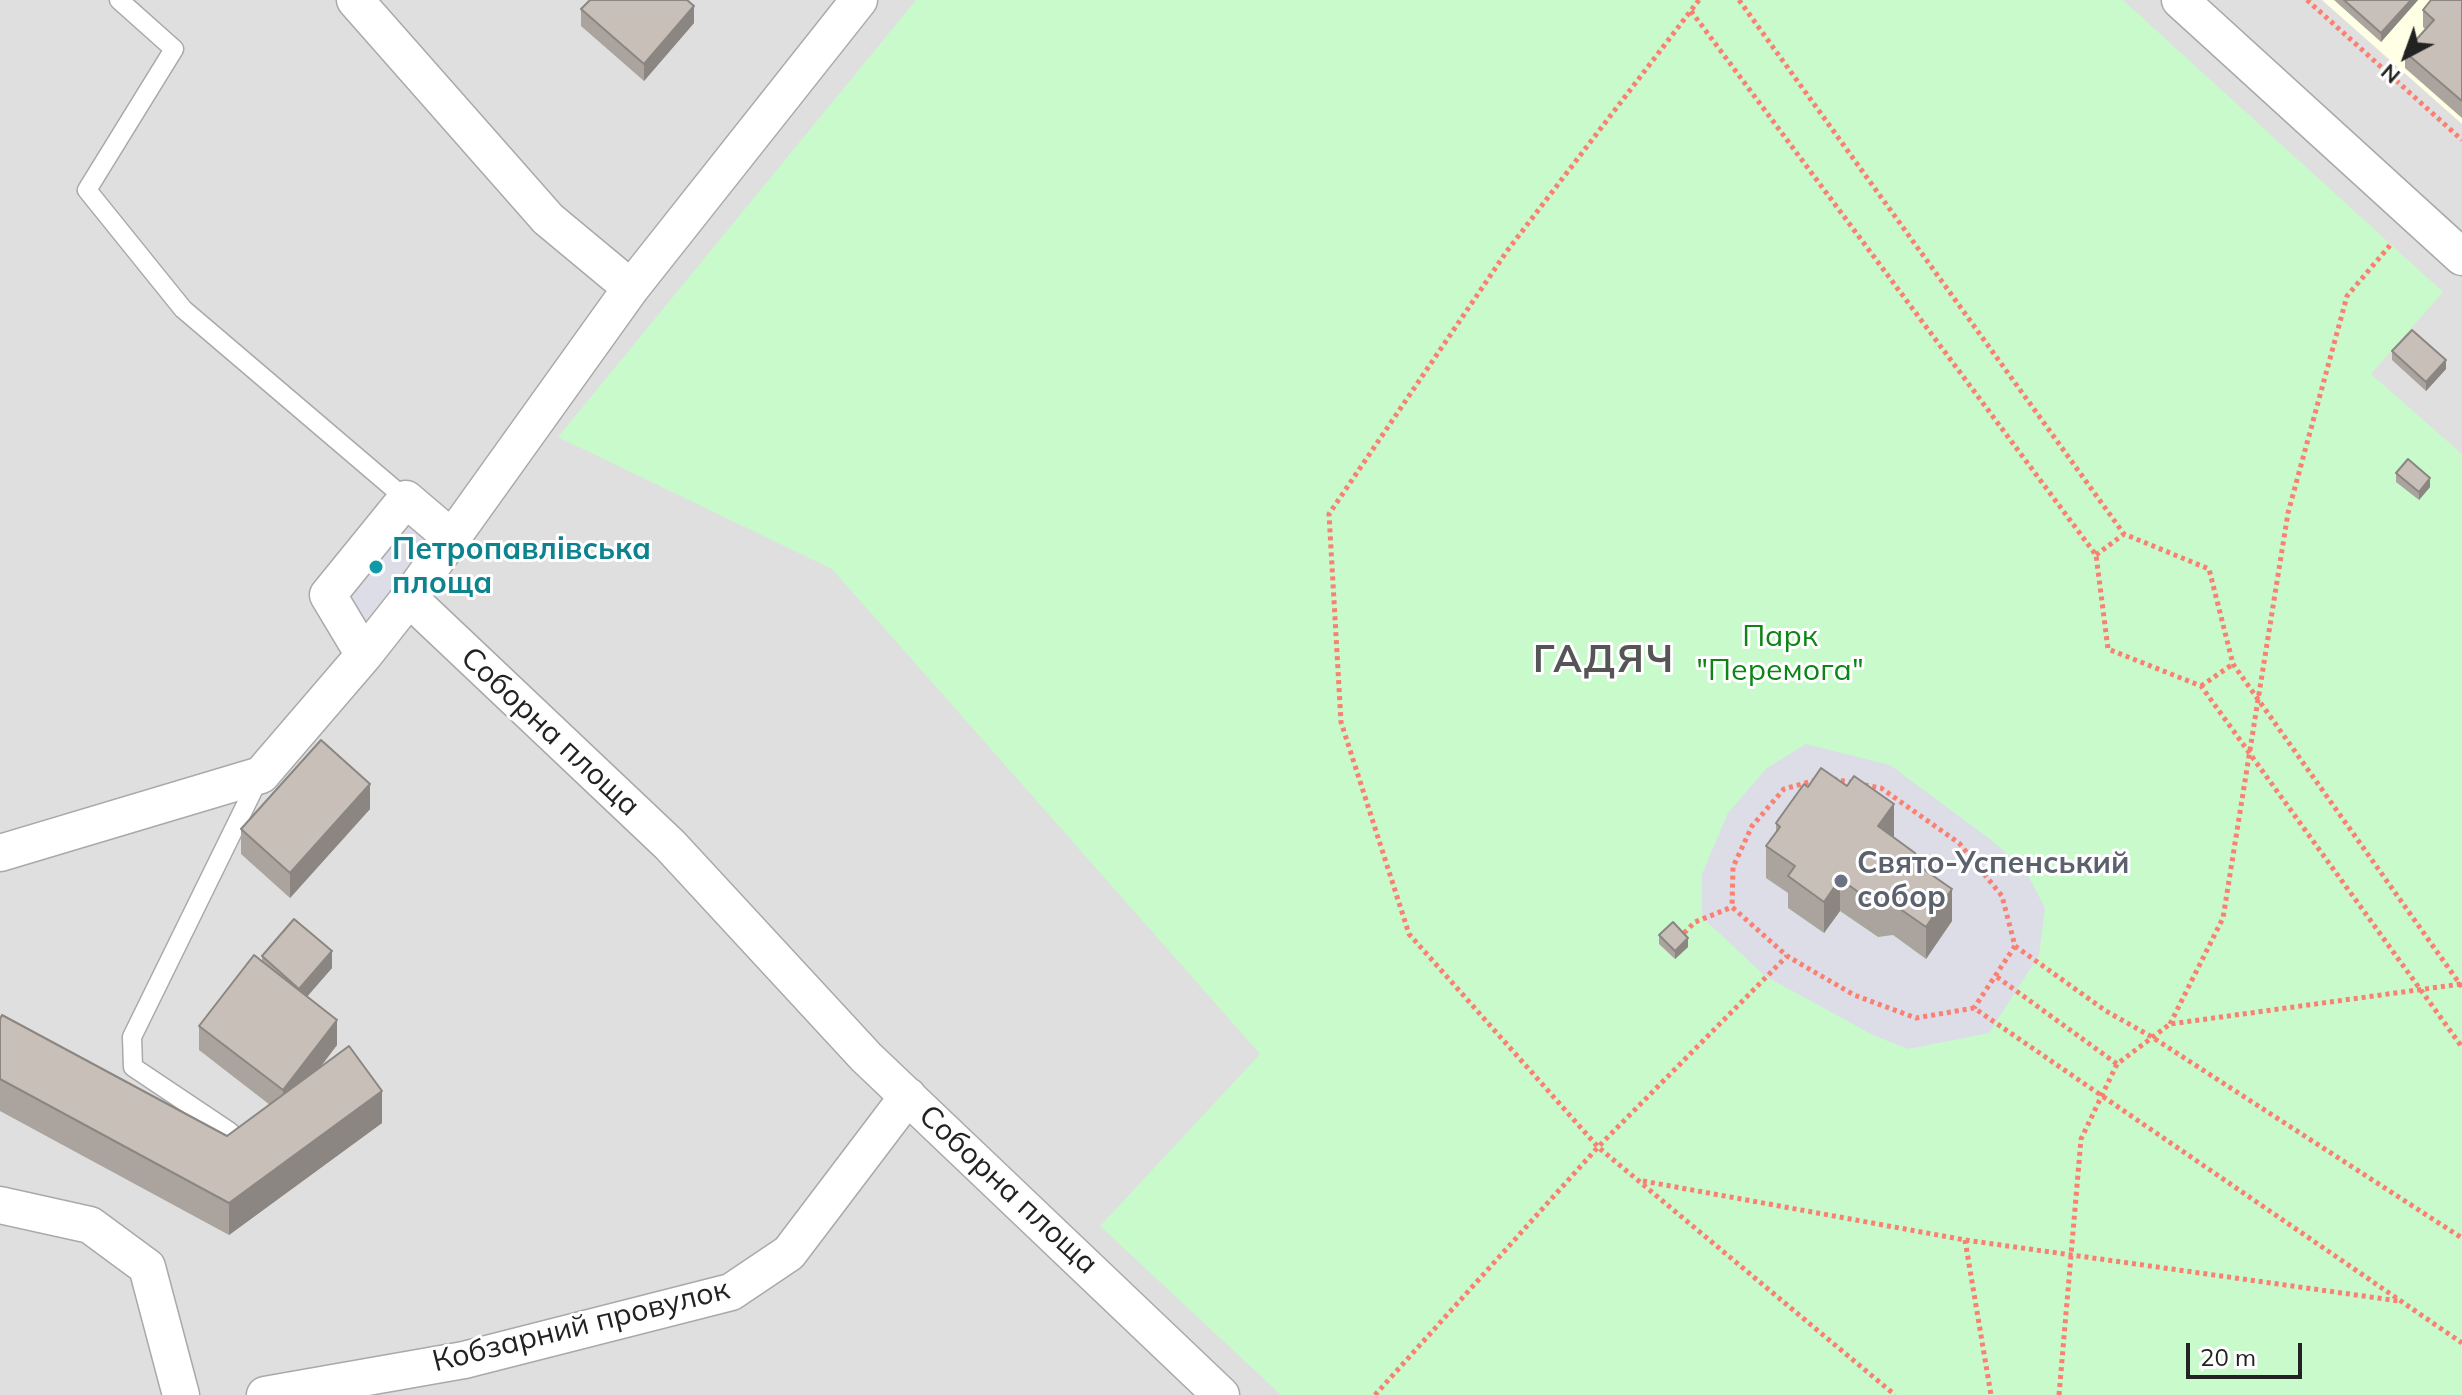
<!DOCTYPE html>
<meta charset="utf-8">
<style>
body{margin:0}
#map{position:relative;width:2462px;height:1395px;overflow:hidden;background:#f2efe9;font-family:Mulish,sans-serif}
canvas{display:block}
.north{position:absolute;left:2366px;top:16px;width:80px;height:80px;-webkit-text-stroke:6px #fff;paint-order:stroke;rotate:221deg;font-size:22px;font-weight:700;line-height:32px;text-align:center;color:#222}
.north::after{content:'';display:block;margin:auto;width:28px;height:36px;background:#222;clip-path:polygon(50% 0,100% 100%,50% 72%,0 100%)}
.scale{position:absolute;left:2186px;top:1343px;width:116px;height:36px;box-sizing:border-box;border:4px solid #222;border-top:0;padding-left:10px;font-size:24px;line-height:28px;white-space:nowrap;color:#222;-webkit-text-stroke:6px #fff;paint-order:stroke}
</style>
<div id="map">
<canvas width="2462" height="1395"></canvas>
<div class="north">N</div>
<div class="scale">20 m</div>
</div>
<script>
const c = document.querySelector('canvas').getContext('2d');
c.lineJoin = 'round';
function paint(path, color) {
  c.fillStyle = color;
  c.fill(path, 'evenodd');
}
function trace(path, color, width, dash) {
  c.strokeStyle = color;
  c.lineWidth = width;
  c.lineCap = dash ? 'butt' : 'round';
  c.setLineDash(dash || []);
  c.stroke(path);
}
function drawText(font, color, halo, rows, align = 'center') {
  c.font = font + ' Mulish,sans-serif';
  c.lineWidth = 6;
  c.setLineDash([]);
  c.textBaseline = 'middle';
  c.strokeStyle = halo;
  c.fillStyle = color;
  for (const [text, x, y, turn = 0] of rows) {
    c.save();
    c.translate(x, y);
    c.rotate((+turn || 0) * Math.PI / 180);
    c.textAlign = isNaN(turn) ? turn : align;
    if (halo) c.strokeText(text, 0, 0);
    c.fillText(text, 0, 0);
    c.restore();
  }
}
const residential = new Path2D(`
 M0,0H2462V1395H0Z`);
const education = new Path2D(`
 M2322,0H2462V124Z`);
const park = new Path2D(`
 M916,0H2123L2443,292L2371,374L2462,454V1395H1281L1100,1226L1260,1054L832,569L558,437Z`);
const plaza = new Path2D(`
 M390,495L440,540L354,651L313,594Z
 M1806,744L1890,765L1991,840L2025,870L2045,908L2039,955L1989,1033L1908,1049L1873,1035L1765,976L1702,917V874L1728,813L1767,768ZM1795,898L1952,921L1926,959L1893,935L1877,937L1840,911L1824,933L1788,908Z`);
const path = new Path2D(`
 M1699,0L1507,251L1329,514L1341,722L1409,934L1598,1147L1895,1395
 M1739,0L2124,534L2209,569L2233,664L2462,987
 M2307,0L2462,140
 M1691,11L2096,555L2108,649L2201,686L2462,1047
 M2096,555L2124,534
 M2201,686L2233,664
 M1833,779L1881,788L1959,843L2002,896L2015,946L1974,1008
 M1816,780L1784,789L1752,826L1733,867L1732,907L1787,956L1854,995L1916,1018L1974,1008L2462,1343
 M1684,933L1695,922L1732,907
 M2015,946L2106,1011L2152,1037L2462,1238
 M1997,977L2117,1064
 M2170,1024L2223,918L2288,513L2347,296L2392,243
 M1643,1181L1965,1240L2399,1301
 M1965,1240L1991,1395
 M1375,1395L1598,1147L1787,956
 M2059,1395L2081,1139L2117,1064L2170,1024L2461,984`);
const service = new Path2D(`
 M119,0L174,49L87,190L183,309L406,499
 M230,1132L133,1067L132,1037L260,776`);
const minor = new Path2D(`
 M355,0L548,219L631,288
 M859,0L631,288L409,598L670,845L866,1057L1221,1395
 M2180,0L2462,257
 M364,655L328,595L406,499L453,539
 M0,853L261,775L364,655L409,598
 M0,1205L90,1225L147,1267L181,1395
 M265,1395L464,1360L731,1292L789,1253L908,1096`);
const wall = new Path2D(`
 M2334,0H2418L2381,42Z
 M2462,0V118L2405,68V52L2425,29L2423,27V10Z
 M581,9L694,23L644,81L581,26Z
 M2392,351L2446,369L2426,391L2392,360Z
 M2396,473L2430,487L2419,500L2396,482Z
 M1808,787L1894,836L1893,837L1919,866L1952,921L1926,959L1893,935L1878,937L1840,911L1824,933L1788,908V893L1766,878V846L1776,833V823Z
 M370,809L290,898L241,854V829Z
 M1659,935L1688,947L1675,959L1659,944Z
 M262,956L332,968L307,996L337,1045L320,1068L382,1123L229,1235L0,1111V1019L227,1136L270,1105L199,1050V1026L262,961Z`);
const shadedWall = new Path2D(`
 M2411,0H2418L2381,42V33Z
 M694,6V23L644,81V64Z
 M2446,360V369L2426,391V382Z
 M2430,478V487L2419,500V492Z
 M370,784V809L290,898V873Z
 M1894,804V836L1878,858V826Z
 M1840,879V911L1824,933V902Z
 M1952,889V921L1926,959V927Z
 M1688,938V947L1675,959V951Z
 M332,951V968L299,1006V989Z
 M337,1020V1045L283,1115V1090Z
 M382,1091V1123L229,1235V1203Z`);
const building = new Path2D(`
 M590,0H687L694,6L644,64L581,9Z
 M2344,0H2411L2381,33Z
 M2431,0H2462V101L2405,52L2434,20L2423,10Z
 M2412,330L2446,360L2426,382L2392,351Z
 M2408,459L2430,478L2419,492L2396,473Z
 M321,740L370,784L290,873L241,829Z
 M1821,768L1847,786L1854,776L1894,804L1878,826L1915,853L1919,866L1952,889L1926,927L1893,904L1878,906L1840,879L1824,902L1788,876L1795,866L1766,846L1780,827L1776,823L1804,784L1808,787Z
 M294,919L332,951L299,989L262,956Z
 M1673,922L1688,938L1675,951L1659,935Z
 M254,955L337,1020L283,1090L199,1026Z
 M2,1015L227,1136L349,1046L382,1091L229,1203L0,1079V1019Z`);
const markers = [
 [376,567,8,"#0f9aa8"],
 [1841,881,8,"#6b7280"]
];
const cultureNames = [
 ["Петропавлівська",392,550],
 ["площа",392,584]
];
const parkNames = [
 ["Парк",1780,637],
 ["\"Перемога\"",1780,671]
];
const streetNames = [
 ["Соборна площа",550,732,43],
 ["Соборна площа",1008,1190,43],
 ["Кобзарний провулок",581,1326,-14]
];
const worshipNames = [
 ["Свято-Успенський",1857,864],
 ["собор",1857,898]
];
const districtNames = [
 ["ГАДЯЧ",1604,661]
];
paint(residential, '#e0dfdf');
paint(education, '#ffffe5');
paint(park, '#c8facc');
paint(plaza, '#dddde8');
trace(service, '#a9a9a9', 21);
trace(minor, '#a9a9a9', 39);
trace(path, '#fa8072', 5, [4, 4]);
trace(service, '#fff', 18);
trace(minor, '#fff', 36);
paint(wall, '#aba49e');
paint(shadedWall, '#8b8681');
paint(building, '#c7bfb8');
trace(building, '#8b8681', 2);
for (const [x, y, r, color] of markers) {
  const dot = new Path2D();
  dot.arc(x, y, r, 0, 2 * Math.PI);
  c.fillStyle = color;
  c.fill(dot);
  trace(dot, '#fff', 3);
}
drawText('bold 30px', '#0d838f', '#fff', cultureNames, 'left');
drawText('30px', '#0c8416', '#fff', parkNames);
drawText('30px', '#222', '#fff', streetNames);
drawText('bold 30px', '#5b616d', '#fff', worshipNames, 'left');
c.letterSpacing = '2px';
drawText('bold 38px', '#555', '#fff', districtNames);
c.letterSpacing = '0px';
</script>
